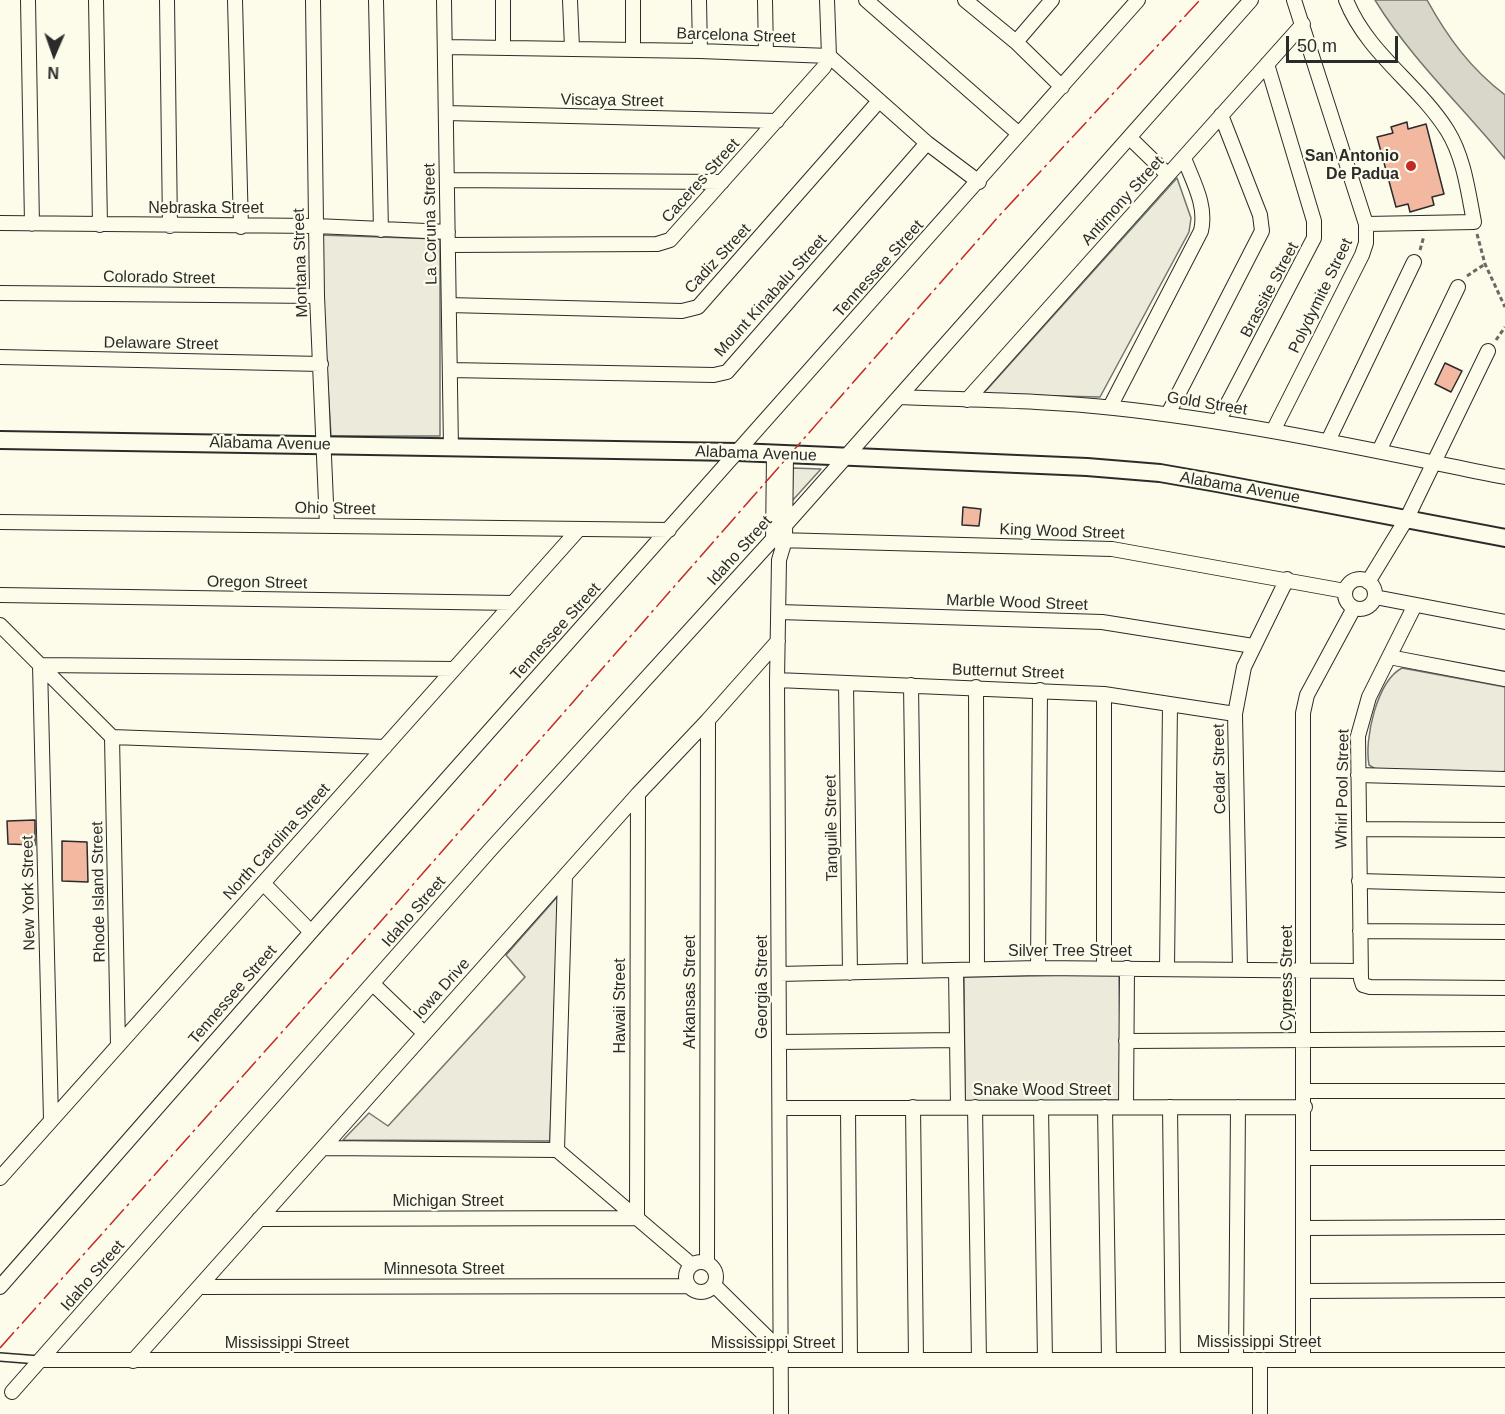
<!DOCTYPE html>
<style>
body{margin:0}
#map{position:relative;width:1505px;height:1414px;overflow:hidden;background:#fdfbea;font-family:Helvetica,sans-serif}
canvas{display:block}
.north{position:absolute;left:24px;top:24px;width:60px;height:60px;-webkit-text-stroke:4px #fdfbea;paint-order:stroke;rotate:182deg;font-size:16px;font-weight:700;line-height:24px;text-align:center;color:#2b2b2b}
.north::after{content:'';display:block;margin:auto;width:21px;height:27px;background:#2b2b2b;clip-path:polygon(50% 0,100% 100%,50% 72%,0 100%)}
.scale{position:absolute;left:1286px;top:36px;width:112px;height:27px;box-sizing:border-box;border:3px solid #2b2b2b;border-top:0;padding-left:8px;font-size:18px;line-height:21px;white-space:nowrap;color:#2b2b2b;-webkit-text-stroke:4px #fdfbea;paint-order:stroke}
</style>
<div id="map">
<canvas width="1505" height="1414"></canvas>
<div class="north">N</div>
<div class="scale">50 m</div>
</div>
<script>
const c = document.querySelector('canvas').getContext('2d');
c.lineJoin = 'round';
function paint(path, color) {
  c.fillStyle = color;
  c.fill(path, 'evenodd');
}
function trace(path, color, width, dash) {
  c.strokeStyle = color;
  c.lineWidth = width;
  c.lineCap = dash ? 'butt' : 'round';
  c.setLineDash(dash || []);
  c.stroke(path);
}
function drawText(font, color, halo, rows, align = 'center') {
  c.font = font + ' Helvetica,sans-serif';
  c.lineWidth = 4.5;
  c.setLineDash([]);
  c.textBaseline = 'middle';
  c.strokeStyle = halo;
  c.fillStyle = color;
  for (const [text, x, y, turn = 0] of rows) {
    c.save();
    c.translate(x, y);
    c.rotate((+turn || 0) * Math.PI / 180);
    c.textAlign = isNaN(turn) ? turn : align;
    if (halo) c.strokeText(text, 0, 0);
    c.fillText(text, 0, 0);
    c.restore();
  }
}
const green = new Path2D(`
 M1177,178L1191,218L1189,232L1100,397L983,394Z
 M319,235L440,239V436H331Z
 M793,468L821,469L792,501Z
 M1402,668L1505,687V771L1497,774L1377,770L1369,765C1364,739 1377,681 1402,668Z
 M558,896L550,1141L343,1140L369,1113L388,1126L525,977L506,955Z
 M1119,974L1121,1100L965,1102L964,977Z`);
const water = new Path2D(`
 M1375,0H1427C1448,38 1470,68 1505,95V159C1462,106 1411,59 1375,0Z`);
const building = new Path2D(`
 M1407,122L1408,129L1426,124L1444,194L1432,197L1434,205L1410,212L1408,204L1396,207L1377,137L1393,133L1391,127Z
 M1445,363L1462,371L1451,392L1435,384Z
 M963,507L981,509L979,526L962,525Z
 M35,820V845L8,844L7,821Z
 M62,841L87,842L88,882L62,881Z`);
const path = new Path2D(`
 M1477,234L1485,264L1505,307
 M1420,250L1424,236
 M1467,276L1485,264
 M1496,340L1505,327`);
const service = new Path2D(`
 M0,1357L39,1360`);
const minor = new Path2D(`
 M28,0L32,224
 M96,0L100,225
 M167,0L170,226
 M235,0L241,227
 M313,0L317,296L327,525
 M376,0L381,230
 M444,0L451,448
 M503,0V48
 M570,0L572,48
 M633,0V49
 M699,0L700,51
 M765,0L766,53
 M866,0L1019,134
 M965,0L1016,42L1062,87
 M1346,0C1367,53 1417,83 1447,130C1464,157 1468,191 1474,222L1366,224
 M1016,42L1052,0
 M445,47L700,51L829,56L927,143L979,182
 M446,113L777,121
 M1130,138L1168,175
 M448,180L722,182
 M0,223L316,226L448,232
 M448,245L657,244L670,240L824,67L829,56L827,0
 M0,293L317,296
 M449,305L682,311L698,307L879,101
 M0,357L321,364
 M450,370L714,375L727,372L927,143
 M900,397C971,400 1043,400 1114,408C1246,422 1375,451 1505,477
 M967,400L1303,24
 M1110,407L1201,231C1207,205 1193,182 1184,158
 M1168,414L1262,231L1260,215L1221,115
 M1218,422L1314,238V221L1267,64
 M1273,431L1362,255L1366,243V224L1294,0
 M1328,441L1414,262
 M1379,451L1458,287
 M0,522L669,530
 M778,540L1112,549L1345,591
 M773,541L774,454
 M1345 594a15 15 0 1 1 30 0a15 15 0 1 1-30 0Z
 M1368,582L1407,518L1488,351
 M0,595L513,603
 M1375,597L1505,622
 M1415,605L1369,697L1358,736L1361,979L1363,985L1370,987L1505,988
 M779,612L1102,622L1253,646
 M0,625L112,737
 M1389,657L1505,679
 M777,680L1104,694L1235,714
 M846,683L850,973
 M911,685L915,971
 M976,687L977,969
 M112,737L118,1046
 M112,737L385,747
 M1358,775L1505,779
 M1359,829L1505,830
 M1359,881L1505,885
 M263,883L311,932
 M1360,931L1505,932
 M1038,968L1040,690
 M1104,968V694
 M1167,968L1170,704
 M1240,969L1235,714L1244,667L1287,579
 M956,970L958,1107
 M779,974L1038,968L1360,971
 M373,984L424,1033
 M1126,1041L1505,1039
 M779,1042L957,1040
 M1305,1091H1505
 M913,1107L916,1360
 M975,1107L979,1360
 M1041,1107L1045,1360
 M1105,1107L1109,1360
 M1126,1107L1127,968
 M1170,1107L1173,1360
 M780,1108L1305,1107
 M848,1108L850,1360
 M51,1120L40,665L454,669
 M323,1148L557,1150
 M557,1150L565,876
 M557,1150L692,1265
 M1304,1158H1505
 M0,1178L579,529
 M259,1219L637,1218L638,794
 M1304,1228L1505,1227
 M686 1277a15 15 0 1 1 30 0a15 15 0 1 1-30 0Z
 M707,1263L708,720
 M714,1285L781,1351
 M0,1287L311,932L1138,0
 M199,1287L689,1286
 M1304,1291L1505,1290
 M42,1360H1505
 M1236,1360L1238,1107
 M1303,1360V713L1307,695L1354,608
 M133,1361L638,794L708,720L778,641
 M12,1392L491,849L773,539L1251,0
 M781,1414L777,680L779,560L785,540L786,455
 M1260,1414V1360`);
const tertiary = new Path2D(`
 M0,440L738,452L1087,467L1160,473L1217,483L1505,538`);
const power = new Path2D(`
 M0,1348L367,937L999,216L1200,0`);
const markers = [
 [1411,166,6,"#c62828"]
];
const streetNames = [
 ["Barcelona Street",736,36,2],
 ["Viscaya Street",612,101,1],
 ["Caceres Street",701,181,-48],
 ["Antimony Street",1123,201,-48],
 ["Nebraska Street",206,209],
 ["La Coruna Street",431,224,-91],
 ["Cadiz Street",718,259,-47],
 ["Montana Street",301,263,-92],
 ["Tennessee Street",879,269,-48],
 ["Colorado Street",159,278,1],
 ["Brassite Street",1270,290,-62],
 ["Mount Kinabalu Street",771,296,-48],
 ["Polydymite Street",1321,296,-64],
 ["Delaware Street",161,344,1],
 ["Gold Street",1207,404,9],
 ["Alabama Avenue",270,444,1],
 ["Alabama Avenue",756,454,2],
 ["Alabama Avenue",1240,488,10],
 ["Ohio Street",335,509,1],
 ["King Wood Street",1062,532,2],
 ["Idaho Street",740,551,-48],
 ["Oregon Street",257,583,1],
 ["Marble Wood Street",1017,603,2],
 ["Tennessee Street",556,632,-48],
 ["Butternut Street",1008,672,2],
 ["Cedar Street",1220,769,-91],
 ["Whirl Pool Street",1343,789,-89],
 ["Tanguile Street",832,828,-91],
 ["North Carolina Street",277,842,-48],
 ["Rhode Island Street",99,892,-91],
 ["New York Street",29,893,-91],
 ["Idaho Street",414,912,-49],
 ["Silver Tree Street",1070,952],
 ["Cypress Street",1288,978,-90],
 ["Georgia Street",763,987,-90],
 ["Iowa Drive",442,989,-48],
 ["Arkansas Street",691,992,-90],
 ["Tennessee Street",233,995,-49],
 ["Hawaii Street",621,1006,-90],
 ["Snake Wood Street",1042,1091],
 ["Michigan Street",448,1202],
 ["Minnesota Street",444,1270],
 ["Idaho Street",93,1276,-49],
 ["Mississippi Street",1259,1343],
 ["Mississippi Street",287,1344],
 ["Mississippi Street",773,1344]
];
const poiNames = [
 ["San Antonio",1399,157],
 ["De Padua",1399,175]
];
paint(green, '#ecebdb');
trace(green, '#74746e', 1.5);
paint(water, '#d8d7c9');
trace(water, '#74746e', 1.5);
paint(building, '#f2b8a0');
trace(building, '#2b2b2b', 1.5);
trace(service, '#2b2b2b', 10);
trace(minor, '#2b2b2b', 16);
trace(tertiary, '#2b2b2b', 20);
trace(path, '#6a6964', 3, [4.5, 3]);
trace(service, '#fdfbea', 7);
trace(minor, '#fdfbea', 14);
trace(tertiary, '#fdfbea', 16);
trace(power, '#c62828', 1.5, [21, 4.5, 3, 4.5]);
for (const [x, y, r, color] of markers) {
  const dot = new Path2D();
  dot.arc(x, y, r, 0, 2 * Math.PI);
  c.fillStyle = color;
  c.fill(dot);
  trace(dot, '#fdfbea', 2);
}
drawText('16px', '#2b2b2b', '#fdfbea', streetNames);
drawText('bold 16px', '#2b2b2b', '#fdfbea', poiNames, 'right');
</script>
